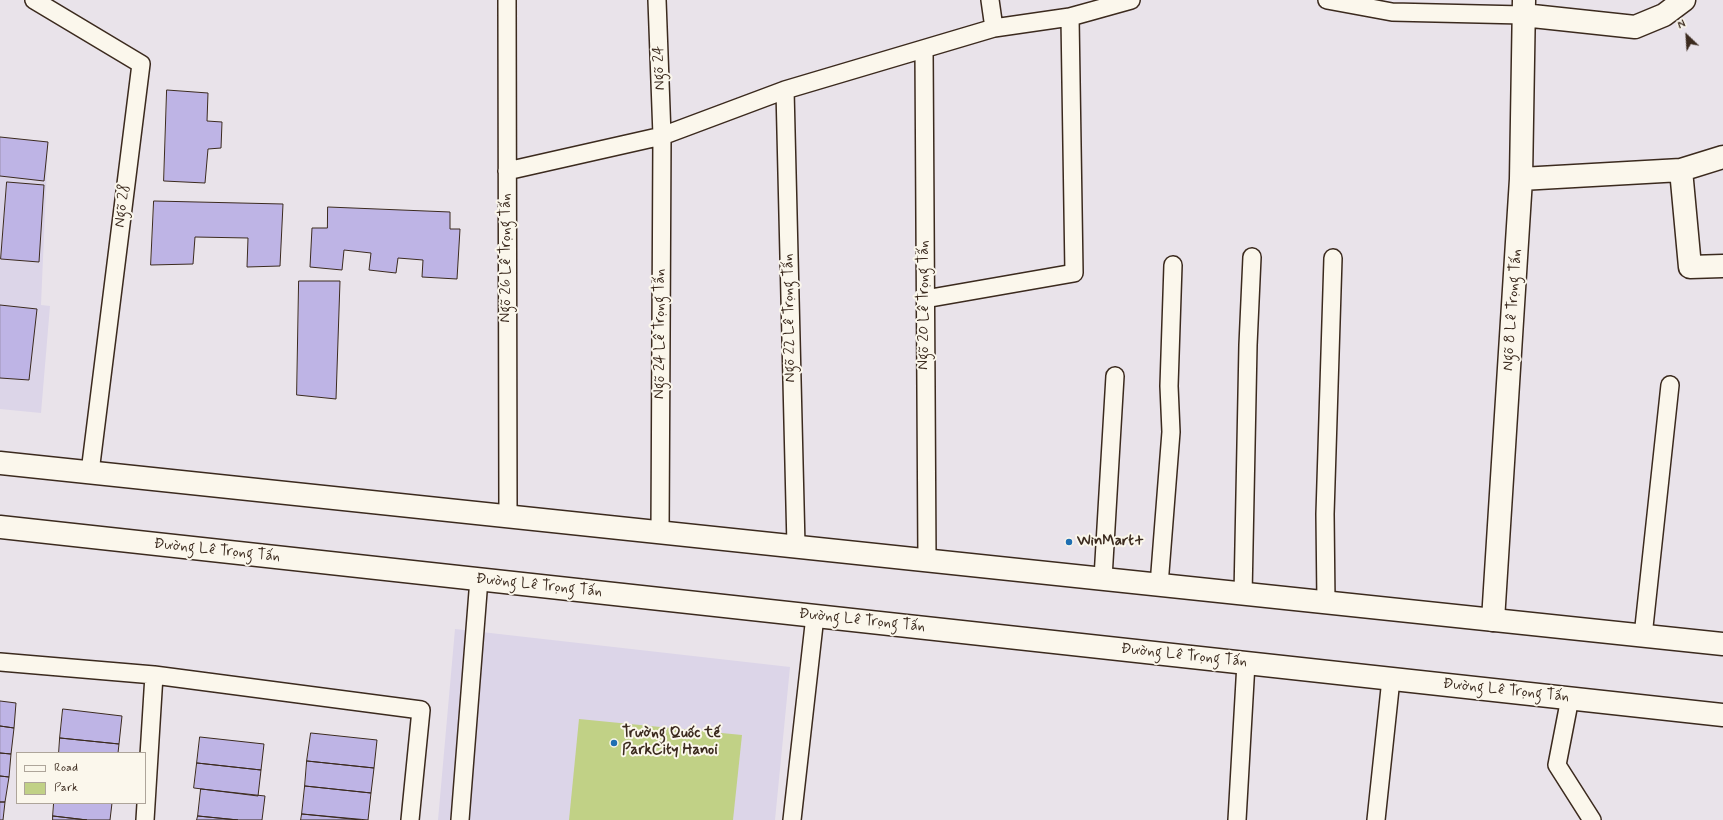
<!DOCTYPE html>
<meta charset="utf-8">
<style>
body{margin:0}
#map{position:relative;width:1723px;height:820px;overflow:hidden;background:#e9e3ea;font-family:Mynerve,sans-serif}
canvas{display:block}
.legend{position:absolute;left:16px;top:752px;width:130px;height:52px;box-sizing:border-box;background:#fbf7ec;border:1px solid #aea59a;margin:0;padding:5px 7px;list-style:none;font-size:12px;color:#3b2a1e}
.legend li{display:flex;align-items:center;gap:8px;height:20px}
.legend b{width:20px;border:1px solid #aea59a}
.north{position:absolute;left:1667px;top:16px;width:40px;height:40px;-webkit-text-stroke:3px #fbf7ec;paint-order:stroke;rotate:335deg;font-size:11px;font-weight:700;line-height:16px;text-align:center;color:#3b2a1e}
.north::after{content:'';display:block;margin:auto;width:14px;height:18px;background:#3b2a1e;clip-path:polygon(50% 0,100% 100%,50% 72%,0 100%)}
</style>
<div id="map">
<canvas width="1723" height="820"></canvas>
<ul class="legend">
<li><b style="height:5px;background:#fbf7ec"></b>Road</li>
<li><b style="height:11px;background:#c1d186"></b>Park</li>
</ul>
<div class="north">N</div>
</div>
<script>
const c = document.querySelector('canvas').getContext('2d');
c.lineJoin = 'round';
function paint(path, color) {
  c.fillStyle = color;
  c.fill(path, 'evenodd');
}
function trace(path, color, width, dash) {
  c.strokeStyle = color;
  c.lineWidth = width;
  c.lineCap = dash ? 'butt' : 'round';
  c.setLineDash(dash || []);
  c.stroke(path);
}
function drawText(font, color, halo, rows, align = 'center') {
  c.font = font + ' Mynerve,sans-serif';
  c.lineWidth = 4;
  c.setLineDash([]);
  c.textBaseline = 'middle';
  c.strokeStyle = halo;
  c.fillStyle = color;
  for (const [text, x, y, turn = 0] of rows) {
    c.save();
    c.translate(x, y);
    c.rotate((+turn || 0) * Math.PI / 180);
    c.textAlign = isNaN(turn) ? turn : align;
    if (halo) c.strokeText(text, 0, 0);
    c.fillText(text, 0, 0);
    c.restore();
  }
}
const built = new Path2D(`
 M0,137L48,142L41,305L50,306L41,413L0,409Z
 M455,629L790,667L775,820H438Z`);
const green = new Path2D(`
 M579,719L742,735L733,820H569Z`);
const building = new Path2D(`
 M167,90L208,93L207,121L222,122L221,148L208,149L205,183L164,181Z
 M0,137L48,142L44,181L0,176Z
 M7,182L44,185L39,262L1,259Z
 M154,201L283,204L280,266L247,267L248,238L195,237L193,264L151,265Z
 M328,207L450,212V229H460L457,279L422,277L423,260L398,258L396,273L369,270L371,253L344,250L342,270L310,267L312,228H327Z
 M299,281H340L336,399L297,395Z
 M0,305L37,309L29,380L0,378Z
 M0,701L16,703L14,728L0,726Z
 M63,709L122,716L119,744L60,738Z
 M0,726L14,728L11,754L0,753Z
 M311,733L377,740L374,768L307,761Z
 M200,737L264,744L261,770L197,763Z
 M60,738L119,744L118,753H59Z
 M0,753L11,754L9,777L0,776Z
 M307,761L374,768L371,793L305,786Z
 M197,763L261,770L258,796L194,788Z
 M0,776L9,777L5,802H0Z
 M305,786L371,793L368,820L302,814Z
 M201,789L265,796L262,820H238L198,816Z
 M0,802H5L3,820H0Z
 M54,803H112L110,820H87L53,816Z
 M302,814L361,820H301Z
 M53,816L87,820H53Z
 M198,816L238,820H197Z`);
const lane = new Path2D(`
 M34,0L141,64L90,472
 M507,0L508,516
 M657,0L662,136L660,532
 M990,0L994,28
 M1327,0L1392,12L1523,15
 M924,49L927,560
 M785,90L796,546
 M507,171L662,136L785,90L994,28L1070,17L1131,0
 M925,299L1074,273L1070,17
 M1103,578L1115,376
 M1159,585L1171,432L1169,386L1173,265
 M1243,595L1248,345L1252,257
 M1326,603L1325,514L1333,258
 M1643,636L1670,385
 M0,662L154,675L421,710L410,820
 M1570,698L1557,765L1592,820
 M145,820L154,675
 M460,820L479,579
 M792,820L815,616
 M1237,820L1246,663
 M1376,820L1391,679`);
const street = new Path2D(`
 M1523,15L1635,27L1664,15L1684,0
 M1681,170L1690,267L1723,266
 M1521,179L1681,170L1723,157
 M1493,620L1521,179L1524,0`);
const primary = new Path2D(`
 M0,463L1723,644
 M0,527L1723,715`);
const markers = [
 [1069,542,4,"#1f6fb2"],
 [614,743,4,"#1f6fb2"]
];
const streetNames = [
 ["Ngõ 24",660,68,-92],
 ["Ngõ 28",123,206,-83],
 ["Ngõ 26 Lê Trọng Tấn",507,258,-90],
 ["Ngõ 20 Lê Trọng Tấn",925,305,-90],
 ["Ngõ 8 Lê Trọng Tấn",1513,310,-86],
 ["Ngõ 22 Lê Trọng Tấn",790,318,-91],
 ["Ngõ 24 Lê Trọng Tấn",661,334,-90],
 ["Đường Lê Trọng Tấn",217,551,6],
 ["Đường Lê Trọng Tấn",539,586,6],
 ["Đường Lê Trọng Tấn",862,621,6],
 ["Đường Lê Trọng Tấn",1184,656,6],
 ["Đường Lê Trọng Tấn",1506,691,6]
];
const poiNames = [
 ["WinMart+",1077,542],
 ["Trường Quốc tế",622,734],
 ["ParkCity Hanoi",622,751]
];
paint(built, '#dcd5e8');
paint(green, '#c1d186');
paint(building, '#beb4e5');
trace(building, '#3b2a1e', 1);
trace(lane, '#3b2a1e', 20);
trace(street, '#3b2a1e', 25);
trace(primary, '#3b2a1e', 25);
trace(lane, '#fbf7ec', 17);
trace(street, '#fbf7ec', 22);
trace(primary, '#fbf7ec', 22);
for (const [x, y, r, color] of markers) {
  const dot = new Path2D();
  dot.arc(x, y, r, 0, 2 * Math.PI);
  c.fillStyle = color;
  c.fill(dot);
  trace(dot, '#fbf7ec', 1.5);
}
drawText('15px', '#3b2a1e', '#fbf7ec', streetNames);
drawText('bold 15px', '#3b2a1e', '#fbf7ec', poiNames, 'left');
</script>
